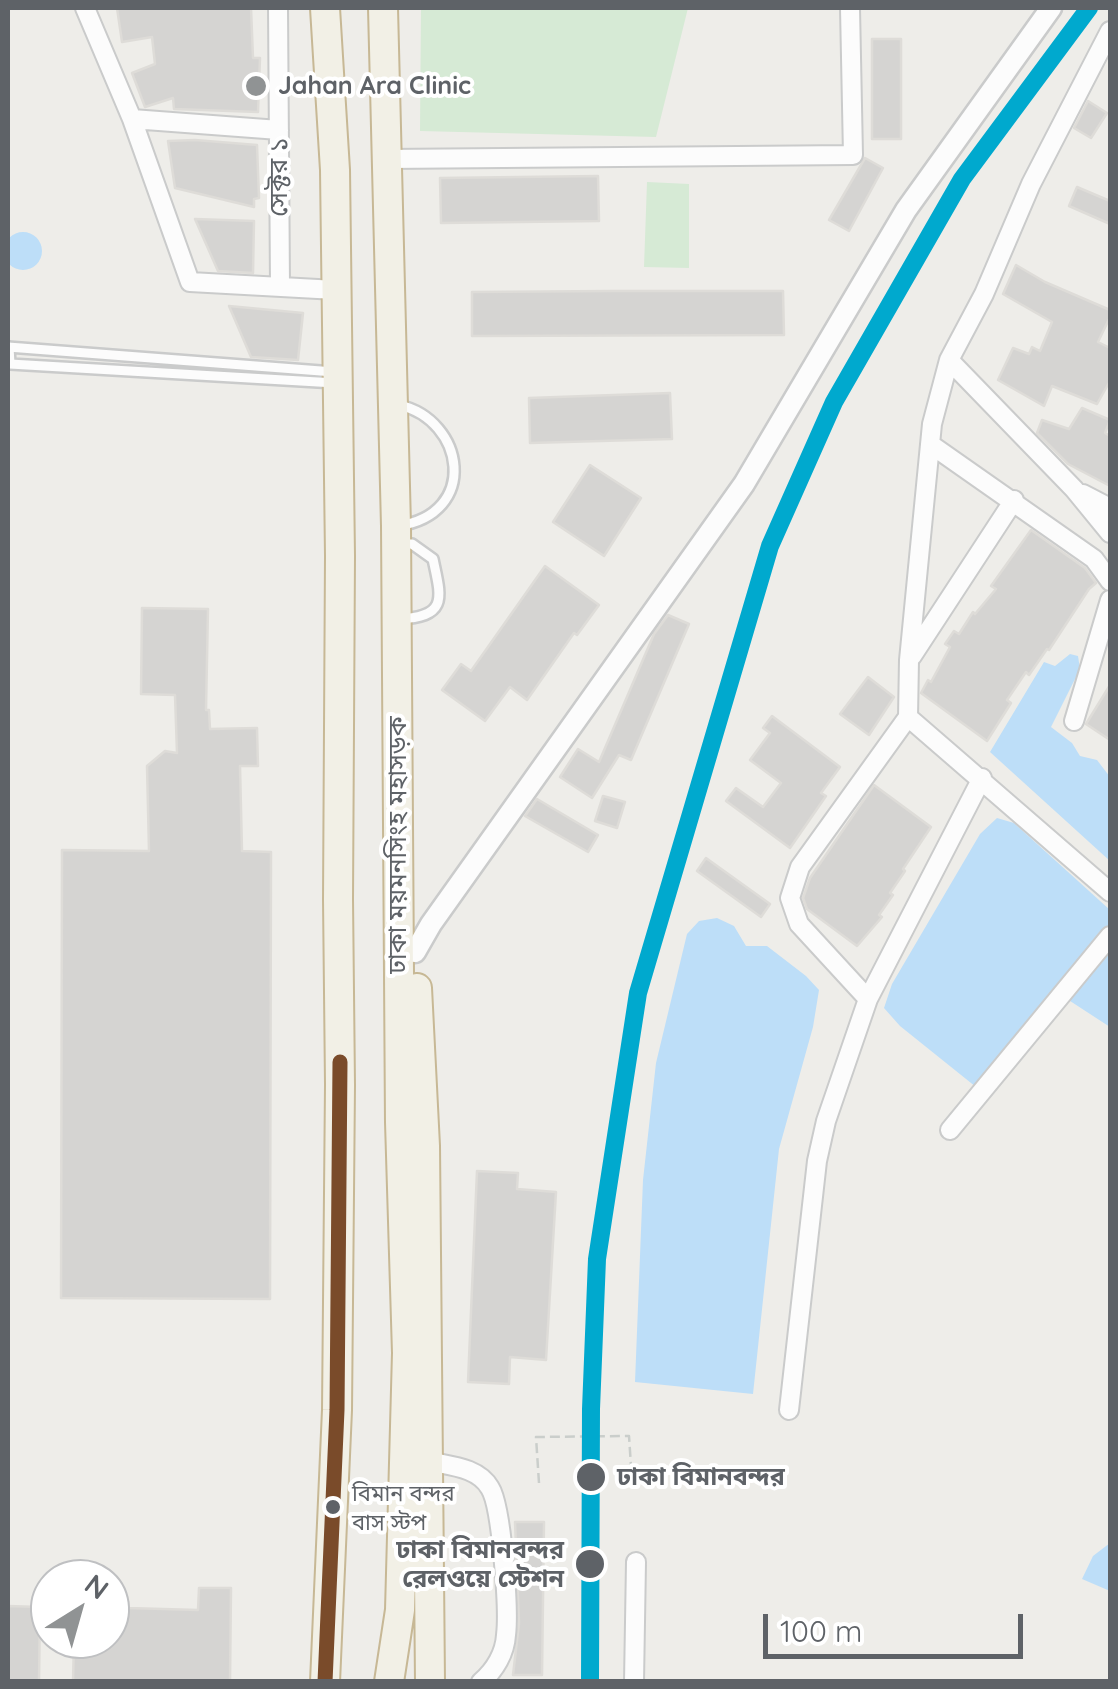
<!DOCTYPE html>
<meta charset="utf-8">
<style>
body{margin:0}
#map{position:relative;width:1118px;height:1689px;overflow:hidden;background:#eeede9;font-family:Quicksand,sans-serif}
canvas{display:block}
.frame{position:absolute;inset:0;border:10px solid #5e6267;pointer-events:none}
.north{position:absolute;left:30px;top:1559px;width:100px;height:100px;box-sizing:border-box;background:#fff;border:2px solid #bfc0c2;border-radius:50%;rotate:37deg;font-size:28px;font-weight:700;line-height:40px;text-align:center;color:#5e6267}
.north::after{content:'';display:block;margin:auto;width:35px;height:45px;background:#909394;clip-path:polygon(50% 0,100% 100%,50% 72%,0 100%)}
.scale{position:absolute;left:763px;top:1614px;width:260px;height:45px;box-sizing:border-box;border:5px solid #5e6267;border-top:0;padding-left:12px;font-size:30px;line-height:35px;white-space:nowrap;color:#5e6267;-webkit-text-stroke:8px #fff;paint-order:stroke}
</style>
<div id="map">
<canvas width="1118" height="1689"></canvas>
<div class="frame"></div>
<div class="north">N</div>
<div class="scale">100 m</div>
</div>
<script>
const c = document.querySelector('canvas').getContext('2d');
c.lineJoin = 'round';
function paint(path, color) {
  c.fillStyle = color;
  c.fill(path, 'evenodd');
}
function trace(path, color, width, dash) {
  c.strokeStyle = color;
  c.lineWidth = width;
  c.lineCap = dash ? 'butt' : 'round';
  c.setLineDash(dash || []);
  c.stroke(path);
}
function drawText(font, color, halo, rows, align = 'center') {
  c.font = font + ' Quicksand,"Noto Sans Bengali",sans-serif';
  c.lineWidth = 8;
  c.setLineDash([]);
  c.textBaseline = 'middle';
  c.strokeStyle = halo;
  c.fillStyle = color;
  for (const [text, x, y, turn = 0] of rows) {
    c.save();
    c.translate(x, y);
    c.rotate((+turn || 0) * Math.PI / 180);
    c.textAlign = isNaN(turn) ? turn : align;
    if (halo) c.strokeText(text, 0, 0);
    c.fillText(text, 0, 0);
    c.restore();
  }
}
const green = new Path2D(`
 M421,8H688L656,137L420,131Z
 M647,182L689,184V268L644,267Z`);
const water = new Path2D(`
 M4 251a19 19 0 1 1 38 0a19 19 0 1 1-38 0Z
 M1070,654L1078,656L1080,669L1051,727L1072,743L1080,756L1097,760L1110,777V861L990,752L1044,662L1055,666Z
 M997,818L1014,823L1110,910V925L976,1087L900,1026L884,1008L892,984L980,834Z
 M717,918L734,926L746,946H767L806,976L819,990L813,1027L779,1149L753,1394L635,1382L643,1180L656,1063L687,934L699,921Z
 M1110,947V1027L1067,999Z
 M1110,1543V1591L1082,1579L1093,1556Z`);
const building = new Path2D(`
 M117,8H251L253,58H260L258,112L174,109L173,98L145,107L132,73L155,64L152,37L122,42Z
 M872,39H901V139H872Z
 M1088,101L1107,113L1091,138L1074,128Z
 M195,140L257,145L259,198L254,199V207L175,188L168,141Z
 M865,158L883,168L849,231L829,220Z
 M598,176L599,221L441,223L440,178Z
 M1077,187L1110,201V224L1069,206Z
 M195,219L254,221L253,273L218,271Z
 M1016,265L1045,282L1110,310V317L1098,342L1110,348V381L1097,404L1052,386L1044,406L998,380L1013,348L1029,354L1032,347L1040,351L1052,322L1003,294Z
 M611,291H783L784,335L472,336V292Z
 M229,306L303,313L298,360L251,357Z
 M670,393L672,439L530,443L529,398Z
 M1082,408L1110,420L1105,433L1110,436V486L1068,464L1037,433L1042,420L1069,429Z
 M590,465L641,498L604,556L553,522Z
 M1031,530L1085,568L1096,583L1089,589L1049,650L1047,649L1029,675L1026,672L1007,700L1011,703L987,741L921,693L928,680L931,682L950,647L945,644L954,631L959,634L973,612L975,614L996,589L991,586Z
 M545,566L599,605L577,635L574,633L527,700L510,687L485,721L442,690L461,664L471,671Z
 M142,608L208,609L206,710H209L210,729L257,728L258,766H240L242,851L271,852L270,1299L61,1298L62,850L149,851L147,766L165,751L177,753L175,695L141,694Z
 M668,615L689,624L631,760L619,755L592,798L560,777L578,749L599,762L654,634Z
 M868,677L894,697L869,735L840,714Z
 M1110,685V740L1086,724Z
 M772,716L840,767L821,793L826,796L790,848L726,801L736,788L763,807L781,783L750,760L770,733L763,728Z
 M874,785L931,827L903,869L905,871L890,893L893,895L879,915L882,917L857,946L807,909L803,898L810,878Z
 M603,796L625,802L617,828L595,821Z
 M537,799L598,835L588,852L525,816Z
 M706,858L770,904L761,917L697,871Z
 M477,1171L518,1173L517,1189L556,1192L546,1360L510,1357L509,1384L468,1382Z
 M515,1522H544L542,1675H513L519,1623Z
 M199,1588H231L230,1682H73L74,1639H110V1600L128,1601V1608L198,1610Z
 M8,1606L40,1607L39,1682H8Z`);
const path = new Path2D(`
 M539,1483L536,1437L629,1436L632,1481`);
const service = new Path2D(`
 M8,347L334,372
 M9,347L10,364L335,383
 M398,526C480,514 465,420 399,405
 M399,544H412L433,559C441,597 449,617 399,619`);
const minor = new Path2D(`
 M85,8L132,119L190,282L336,290
 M278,8L280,286
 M1110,31L1031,184L984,294L949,360L932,424L909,660L908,717L1110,892
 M132,119L279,130
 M387,159L853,155L850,8
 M949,360L1074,489L1110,533
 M930,444L1094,559L1110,581
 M1083,494L1110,508
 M912,656L1014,500
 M1074,721L1110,600
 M868,999L982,778
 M950,1130L1110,936
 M789,1410L817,1161L826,1121L868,999L799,924L790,898L800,867L908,717
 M428,1461C450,1466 478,1467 490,1488C502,1507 509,1611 506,1635C505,1653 495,1670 481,1682
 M634,1682L636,1562`);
const tertiary = new Path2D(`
 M415,952L431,924L744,484L906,210L1051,8`);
const trunk = new Path2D(`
 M383,8L396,526L400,1122L407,1353L400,1610L389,1682
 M417,988L425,1146L430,1682
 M325,1682L337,1410L340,1085L338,899L340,556L335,170L325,8`);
const bus1 = new Path2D(`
 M325,1682L337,1410L340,1062`);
const rail1 = new Path2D(`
 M590,1682L591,1409L597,1259L638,993L770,546L834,402L962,179L1089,8`);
const markers = [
 [256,86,12,"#909394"],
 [591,1477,16,"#5e6267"],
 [333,1507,9,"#5e6267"],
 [590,1564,16,"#5e6267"]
];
const busNames = [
 ["বিমান বন্দর",352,1494],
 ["বাস স্টপ",352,1523]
];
const poiNames = [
 ["Jahan Ara Clinic",278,86]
];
const streetNames = [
 ["সেক্টর ১",279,177,-90],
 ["ঢাকা ময়মনসিংহ মহাসড়ক",398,845,-90]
];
const stopNames = [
 ["ঢাকা বিমানবন্দর",617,1477],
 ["ঢাকা বিমানবন্দর",564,1550,"right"],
 ["রেলওয়ে স্টেশন",564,1579,"right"]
];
paint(green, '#d6ead5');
paint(water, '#bddef8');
paint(building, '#d5d4d2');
trace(building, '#dedcd8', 2.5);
trace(service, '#cacbcb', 14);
trace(minor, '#cacbcb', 22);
trace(tertiary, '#cacbcb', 25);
trace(trunk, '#c7b895', 32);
trace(path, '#cacecb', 2.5, [10, 5]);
trace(service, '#fcfcfc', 9);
trace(minor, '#fcfcfc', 18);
trace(tertiary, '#fcfcfc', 20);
trace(trunk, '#f2f0e6', 28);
trace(bus1, '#7a4b2a', 15);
trace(rail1, '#00a9ce', 18);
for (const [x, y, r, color] of markers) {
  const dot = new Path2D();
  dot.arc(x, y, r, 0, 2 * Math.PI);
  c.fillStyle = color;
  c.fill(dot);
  trace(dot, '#fff', 4);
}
drawText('22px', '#5e6267', '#fff', busNames, 'left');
drawText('bold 25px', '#5e6267', '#fff', poiNames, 'left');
drawText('25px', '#5e6267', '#fff', streetNames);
drawText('bold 25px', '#5e6267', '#fff', stopNames, 'left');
</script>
